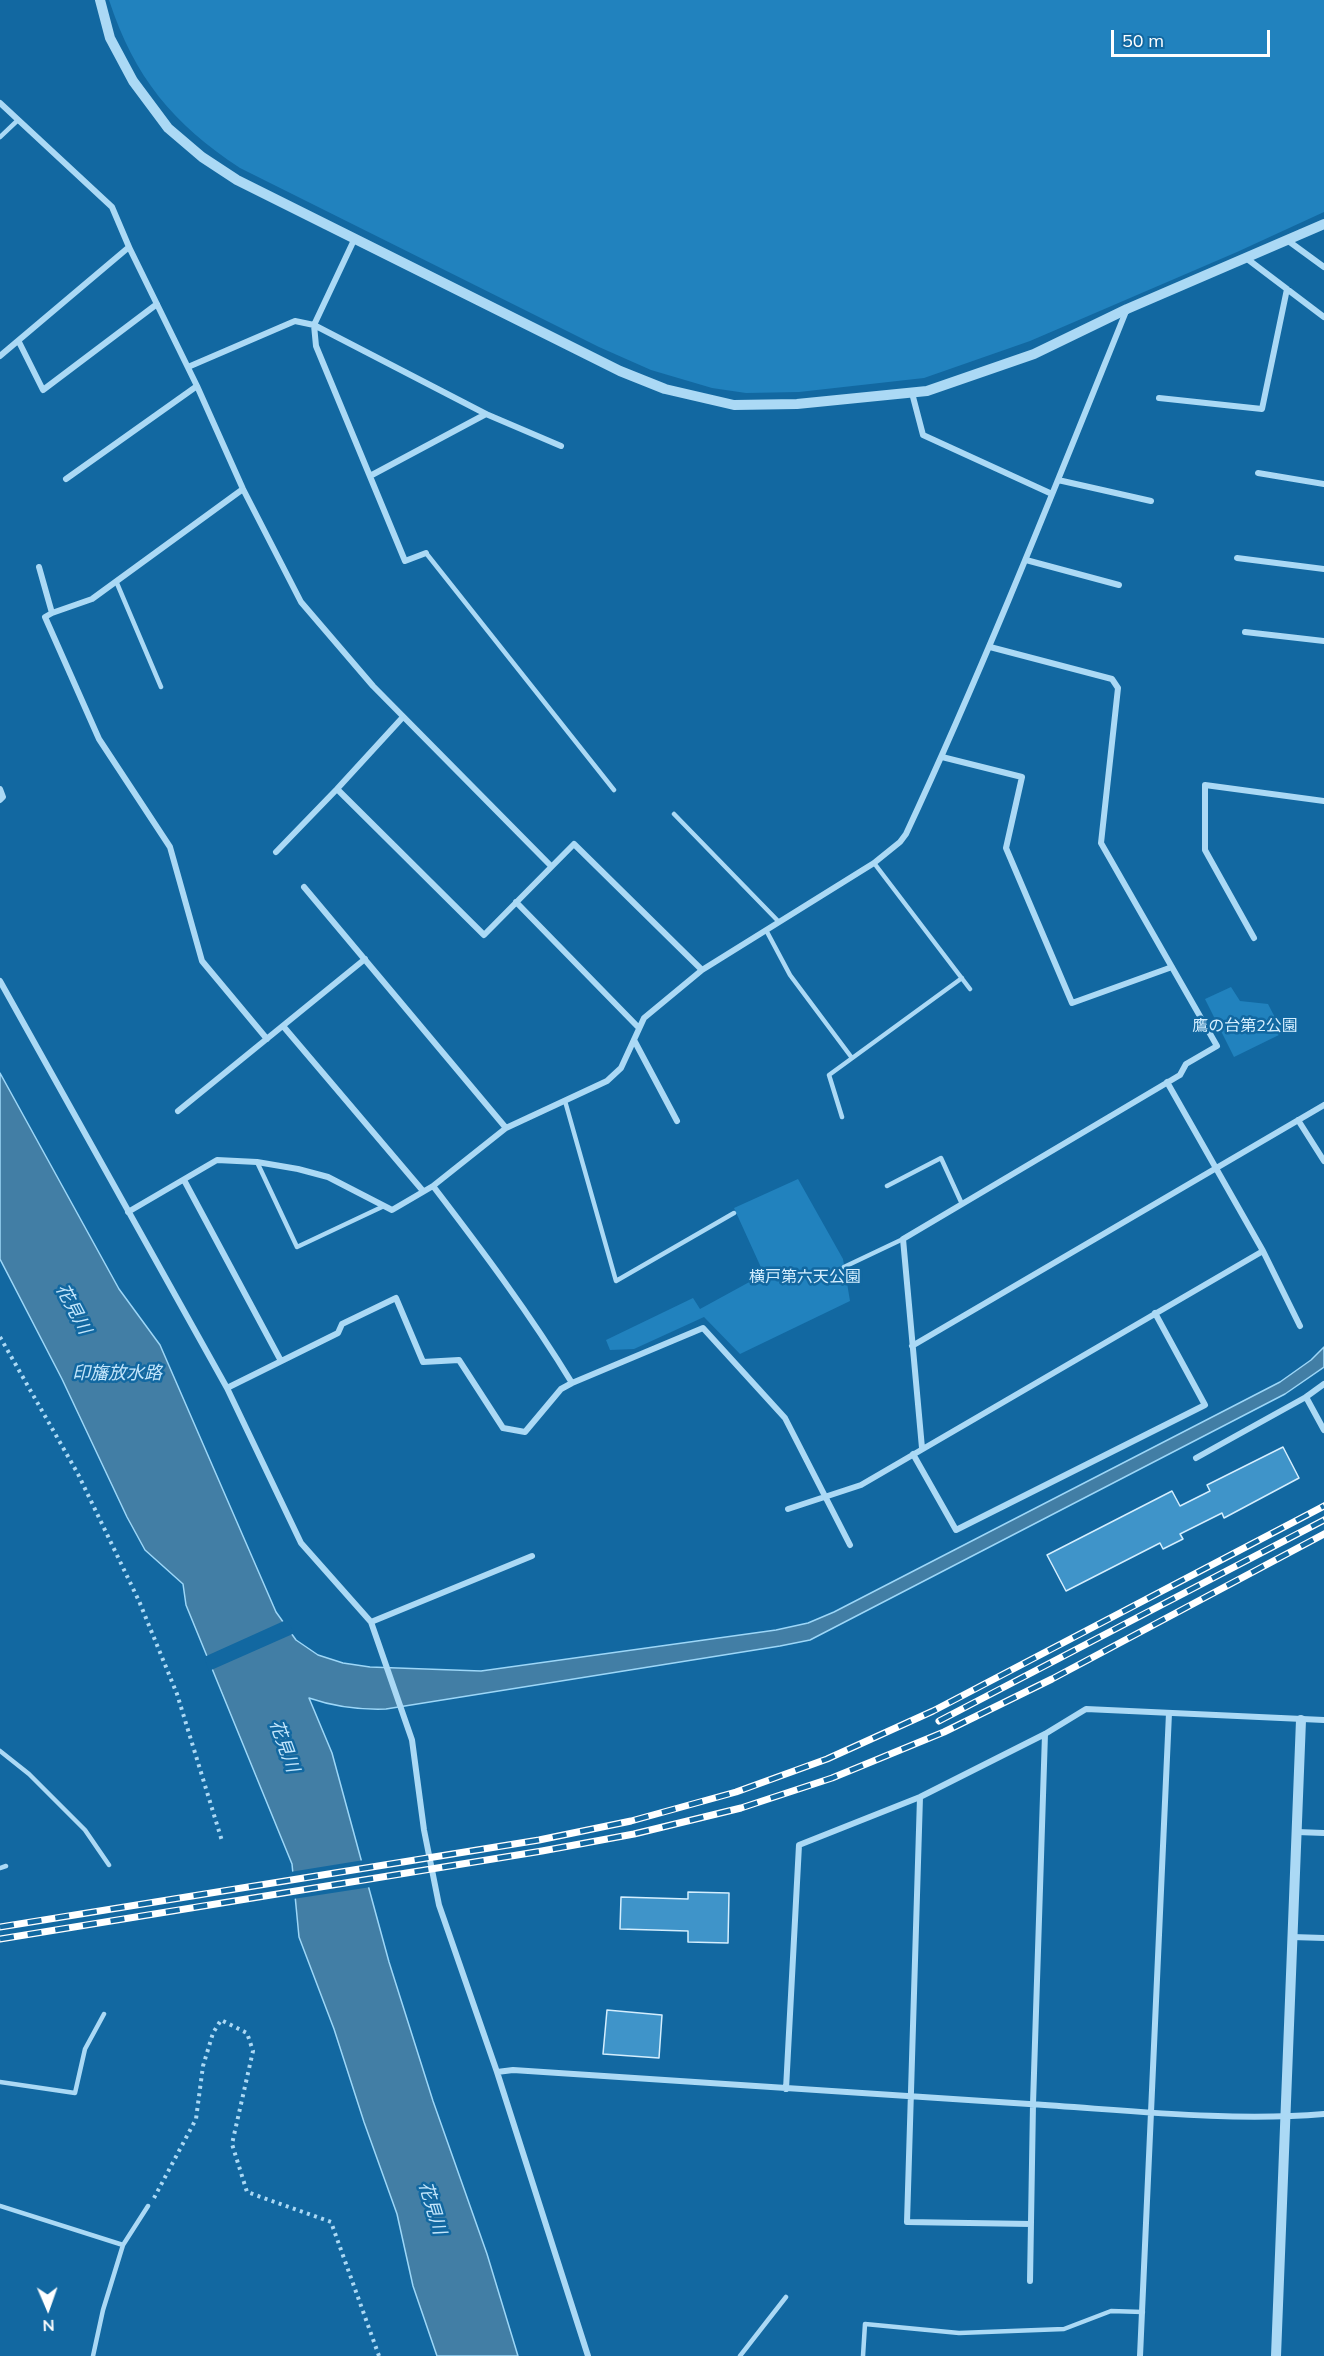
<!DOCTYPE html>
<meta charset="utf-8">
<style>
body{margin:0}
#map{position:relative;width:1324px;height:2356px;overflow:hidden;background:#1268a1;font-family:Mulish,sans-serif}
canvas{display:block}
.north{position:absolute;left:18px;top:2278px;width:60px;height:60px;-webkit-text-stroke:4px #1268a1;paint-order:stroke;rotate:178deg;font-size:16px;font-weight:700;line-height:24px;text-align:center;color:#fff}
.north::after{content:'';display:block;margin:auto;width:21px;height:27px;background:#fff;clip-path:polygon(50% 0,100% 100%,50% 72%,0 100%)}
.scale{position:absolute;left:1111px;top:30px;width:159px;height:27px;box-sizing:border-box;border:3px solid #fff;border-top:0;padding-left:8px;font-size:18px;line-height:21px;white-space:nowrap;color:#fff;-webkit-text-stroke:4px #1268a1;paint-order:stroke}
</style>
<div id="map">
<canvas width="1324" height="2356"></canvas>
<div class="north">N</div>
<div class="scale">50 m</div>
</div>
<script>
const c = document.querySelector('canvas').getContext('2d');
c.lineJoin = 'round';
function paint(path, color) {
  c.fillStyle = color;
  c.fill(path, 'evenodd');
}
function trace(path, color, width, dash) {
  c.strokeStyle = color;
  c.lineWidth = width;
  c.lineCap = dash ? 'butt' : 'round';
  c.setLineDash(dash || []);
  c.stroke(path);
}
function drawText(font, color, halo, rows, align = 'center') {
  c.font = font + ' Mulish,"Noto Sans JP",sans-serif';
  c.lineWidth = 5;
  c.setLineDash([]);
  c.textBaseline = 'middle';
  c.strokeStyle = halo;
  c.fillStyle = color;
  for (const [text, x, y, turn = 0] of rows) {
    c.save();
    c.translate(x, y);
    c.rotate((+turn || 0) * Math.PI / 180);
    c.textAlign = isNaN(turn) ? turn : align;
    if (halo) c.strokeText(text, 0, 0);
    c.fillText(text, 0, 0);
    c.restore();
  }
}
const green = new Path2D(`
 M109,0H1324V212L1237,252L1030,341L924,378L799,392L746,393L712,388L651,370L599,347L240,168C173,124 134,77 109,0Z
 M1231,987L1240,1001L1268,1004L1283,1033L1234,1057L1205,999Z
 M798,1179L843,1259L850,1301L740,1354L704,1317L634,1349L610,1350L606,1340L693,1298L700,1309L764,1274L734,1208Z`);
const water = new Path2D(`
 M0,1073L119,1289L160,1345L276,1612L296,1640L318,1655L343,1663L370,1667L481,1671L776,1630L808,1623L834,1612L1280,1382L1311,1360L1324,1347V1367L1285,1394L810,1640L780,1646L386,1709C358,1710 335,1707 309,1698L332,1753L389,1962L433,2101L487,2254L518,2356H437L413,2286L397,2214L364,2122L334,2029L299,1937L292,1864L186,1605L183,1584L145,1550L127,1517L62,1379L0,1259Z`);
const pier = new Path2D(`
 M286,1620L295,1633L209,1671L204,1657Z
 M364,1860L371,1887L293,1899L290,1872Z`);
const building = new Path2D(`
 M1283,1447L1299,1478L1224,1518L1222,1513L1180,1534L1183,1539L1163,1549L1160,1543L1066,1591L1047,1555L1172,1491L1180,1506L1210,1491L1207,1485Z
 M688,1892L729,1893L728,1943L688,1942V1931L620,1929L621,1897L688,1899Z
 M607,2010L662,2015L659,2058L603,2054Z`);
const path = new Path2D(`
 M0,1337L78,1474L139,1601L177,1694L222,1841
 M154,2198L196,2119L203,2066L213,2033L221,2020L247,2033L253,2051L232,2144L247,2192L331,2222L379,2356`);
const service = new Path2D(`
 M0,137L18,120
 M426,553L614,790
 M116,581L161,687
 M674,814L779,922
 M874,863L970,989
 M766,930L790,975L852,1058
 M565,1101L616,1281L734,1213
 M842,1117L829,1075L962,978
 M257,1162L297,1247L384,1206
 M887,1186L941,1158L962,1204
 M844,1267L903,1239
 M0,1751L29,1774L85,1830L109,1865
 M0,1868L6,1866
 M0,2082L75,2093L85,2049L104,2014
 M0,2206L123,2245
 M93,2356L103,2310L123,2245L148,2206
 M740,2356L786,2297
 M863,2356L865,2324L959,2333L1064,2329L1111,2311L1143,2312`);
const minor = new Path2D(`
 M0,103L112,207L129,247L197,386L243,489L301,602L373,686L551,866
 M354,240L314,325L316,346L405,561L426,553
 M1287,240L1324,267
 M1246,258L1324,317
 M19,342L43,390L157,304
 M0,356L129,247
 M188,367L295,321L314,325L486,414L561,446
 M912,393L923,435L1052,494
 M1159,398L1262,409L1287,289
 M1258,473L1324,484
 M370,476L486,414
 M66,479L197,386
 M1058,480L1151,501
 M243,489L92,599L52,613L45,617L99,739L170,847L202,961L267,1039
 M1237,558L1324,569
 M1026,560L1119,585
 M39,567L52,613
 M1245,632L1324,641
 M942,757L1022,777L1006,848L1072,1003L1172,967
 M0,789L3,797L0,800
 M337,789L484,935L574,844L702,970
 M276,852L337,789L403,717
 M304,887L506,1128
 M516,902L639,1028
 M1254,938L1205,850V785L1324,801
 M0,981L227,1388L301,1543L371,1622L412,1740L424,1830L439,1905L497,2072L588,2356
 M283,1026L423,1191
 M634,1040L677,1121
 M1167,1082L1263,1251L1300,1326
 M178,1111L365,959
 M1298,1120L1324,1161
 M184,1180L281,1361
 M433,1186L506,1128L607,1081L621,1068L644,1018L702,970L874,863L900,842L906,834C986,662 1056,485 1127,309
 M128,1212L217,1160L257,1162L298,1169L328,1177L392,1210L433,1186C482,1250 530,1314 572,1383L703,1328L785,1418L850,1545
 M912,1346L1324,1105
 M227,1388L338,1333L342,1324L396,1298L423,1362L459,1360L503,1428L525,1432L561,1389L572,1383
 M1306,1397L1324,1430
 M922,1448L903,1239L1180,1075L1186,1064L1217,1046L1101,843L1118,688L1112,679L990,647
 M913,1454L956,1530L1205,1405L1155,1313
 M1196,1458L1306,1397L1324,1384
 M788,1509L861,1485L1263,1251
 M371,1622L532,1556
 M920,1797L907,2222L1031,2224
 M1297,1832L1324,1833
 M1292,1937L1324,1938
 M497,2072L513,2070C685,2082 857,2094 1029,2104C1126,2110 1228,2122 1324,2114
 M786,2089L799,1845L920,1797L1045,1734L1086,1709L1324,1720
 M1030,2281L1033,2104L1045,1734
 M1140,2356L1169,1713`);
const tertiary = new Path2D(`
 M100,0L110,38L133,81L168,128L202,157L237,180L620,371L665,389L734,405L797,404L927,391L1034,354L1127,309L1324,224
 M1276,2356L1301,1720`);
const rail = new Path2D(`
 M939,1721L1324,1520
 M0,1927L539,1840L631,1821L736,1792L827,1759L933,1711L1324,1506
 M0,1939L542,1851L634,1834L741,1808L832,1778L944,1732L1052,1679L1324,1534`);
const parkNames = [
 ["鷹の台第2公園",1245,1026],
 ["横戸第六天公園",805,1277]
];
const waterNames = [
 ["花見川",73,1309,62],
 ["印旛放水路",117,1374],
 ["花見川",284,1746,70],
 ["花見川",432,2208,73]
];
paint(green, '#2182be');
paint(water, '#427ea5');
trace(water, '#9dd7f8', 1.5);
paint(pier, '#1268a1');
paint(building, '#3f94c9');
trace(building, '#d4eefe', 1.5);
trace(path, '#abd9f5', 4, [3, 4.5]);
trace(service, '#abd9f5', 4.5);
trace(minor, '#abd9f5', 6);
trace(tertiary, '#abd9f5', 10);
trace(rail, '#fff', 7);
trace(rail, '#1268a1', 4.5, [14]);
drawText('16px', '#d4eefe', '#1268a1', parkNames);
drawText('italic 18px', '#c3e6fc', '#1268a1', waterNames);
</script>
